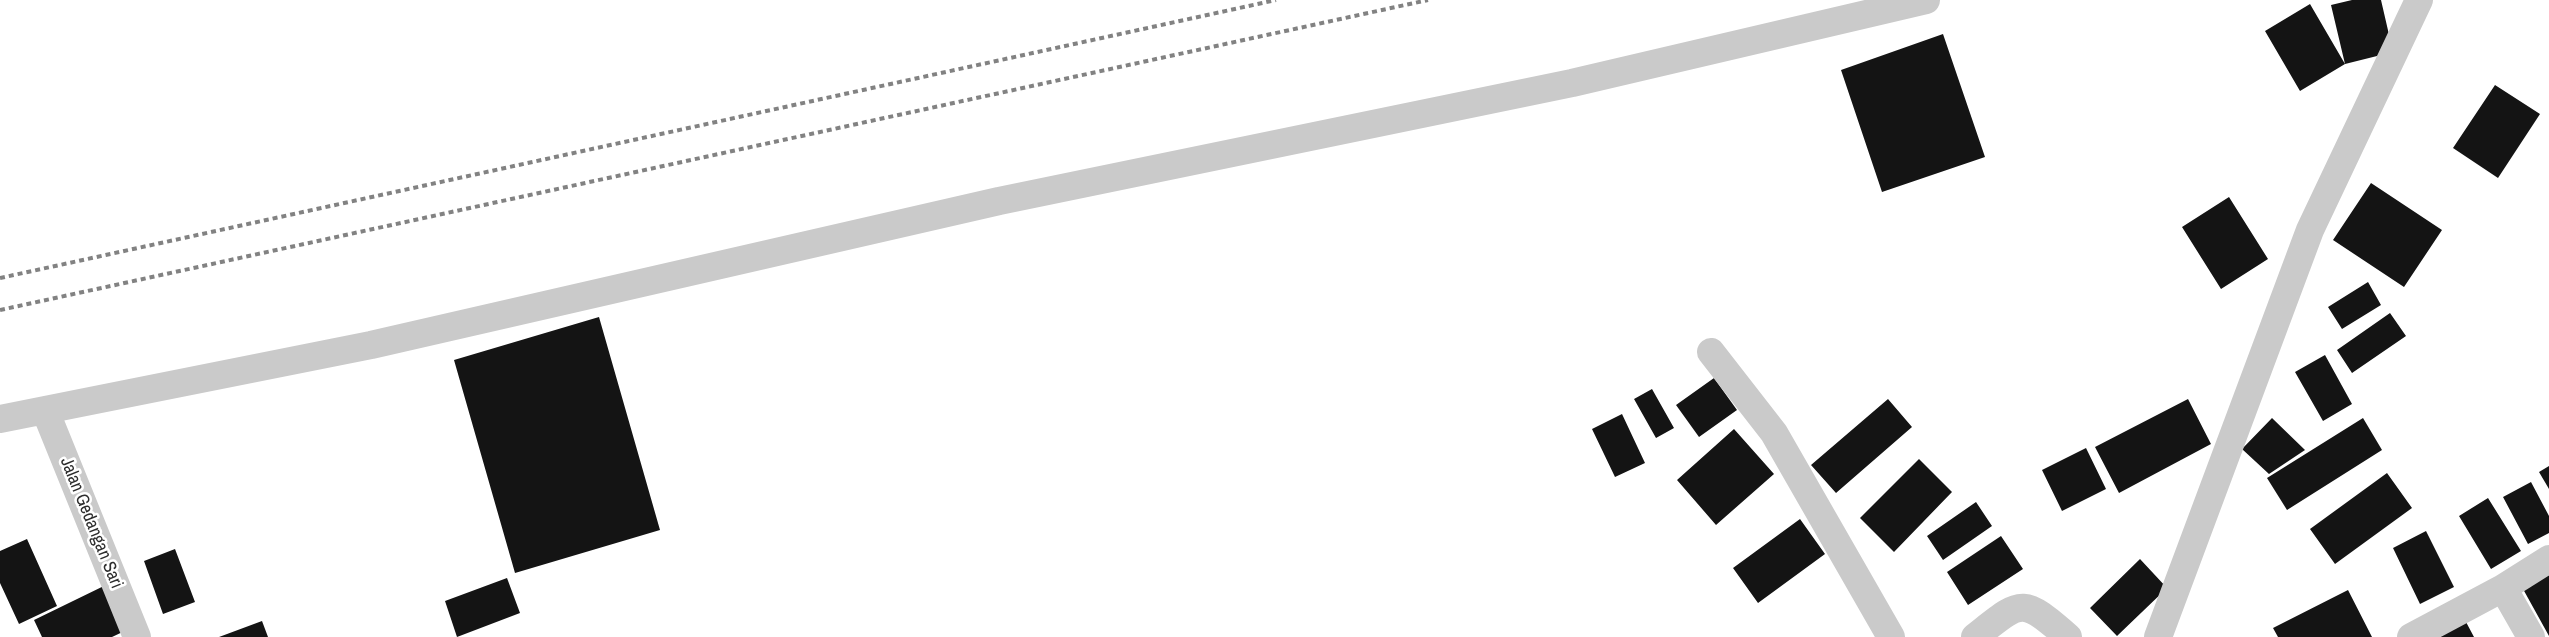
<!DOCTYPE html>
<style>
body{margin:0}
canvas{display:block;background:#fff}
</style>
<canvas width="2549" height="637"></canvas>
<script>
const c = document.querySelector('canvas').getContext('2d');
c.lineJoin = 'round';
function paint(path, color) {
  c.fillStyle = color;
  c.fill(path, 'evenodd');
}
function trace(path, color, width, dash) {
  c.strokeStyle = color;
  c.lineWidth = width;
  c.lineCap = dash ? 'butt' : 'round';
  c.setLineDash(dash || []);
  c.stroke(path);
}
function drawText(font, color, halo, rows, align = 'center') {
  c.font = font + ' "Archivo Narrow",sans-serif';
  c.lineWidth = 5;
  c.setLineDash([]);
  c.textBaseline = 'middle';
  c.strokeStyle = halo;
  c.fillStyle = color;
  for (const [text, x, y, turn = 0] of rows) {
    c.save();
    c.translate(x, y);
    c.rotate((+turn || 0) * Math.PI / 180);
    c.textAlign = isNaN(turn) ? turn : align;
    if (halo) c.strokeText(text, 0, 0);
    c.fillText(text, 0, 0);
    c.restore();
  }
}
const building = new Path2D(`
 M2352,0H2381L2393,52L2345,64L2300,91L2265,31L2310,4L2345,64L2331,5Z
 M1943,34L1985,157L1882,192L1841,70Z
 M2495,85L2540,114L2498,178L2453,148Z
 M2371,183L2442,230L2404,287L2333,240Z
 M2229,197L2268,259L2221,289L2182,227Z
 M2368,282L2381,305L2342,329L2328,307Z
 M2390,313L2406,336L2352,373L2337,350Z
 M599,317L660,530L515,573L454,360Z
 M2325,355L2352,404L2323,421L2295,372Z
 M1714,378L1737,410L1699,437L1676,405Z
 M1652,389L1674,428L1656,438L1634,399Z
 M1888,399L1912,427L1836,493L1811,465Z
 M2188,399L2211,444L2119,493L2095,447Z
 M1622,414L1645,463L1615,477L1592,429Z
 M2272,418L2305,450L2269,474L2242,449Z
 M2363,418L2382,450L2287,510L2267,478Z
 M1734,429L1774,474L1716,525L1677,480Z
 M2086,448L2106,489L2062,511L2042,470Z
 M1919,459L1952,492L1894,552L1860,518Z
 M2549,466V489L2539,472Z
 M2387,473L2412,508L2335,564L2310,529Z
 M2531,482L2549,516V533L2528,544L2503,497Z
 M2488,498L2521,551L2491,569L2459,516Z
 M1976,502L1992,526L1943,560L1927,536Z
 M1800,519L1825,554L1758,603L1733,568Z
 M2426,531L2454,587L2420,604L2393,548Z
 M2001,536L2023,569L1968,605L1947,572Z
 M27,539L57,606L19,624L0,583V551Z
 M175,549L195,602L163,614L144,561Z
 M2140,559L2167,588L2117,636L2090,608Z
 M2549,575V636L2523,589Z
 M507,578L520,613L457,637L445,601Z
 M110,583L131,628L112,637H42L34,620Z
 M2348,590L2372,637H2278L2273,628Z
 M262,621L268,637H219Z
 M2466,622L2474,637H2439Z`);
const minor = new Path2D(`
 M1711,352L1774,433L1891,637
 M45,410L137,637
 M0,419L371,345L999,201L1572,83L1926,0
 M2503,588L2549,559
 M1975,637C2022,600 2021,596 2068,637
 M2411,637L2503,588L2531,637`);
const tertiary = new Path2D(`
 M2158,637L2310,230L2419,0`);
const rail = new Path2D(`
 M0,278L1276,0
 M0,310L1428,0`);
const streetNames = [
 ["Jalan Gedangan Sari",91,523,68]
];
paint(building, '#141414');
trace(minor, '#cacaca', 28);
trace(tertiary, '#cacaca', 28);
trace(rail, '#828282', 4, [5, 4]);
drawText('18px', '#2d2d2d', '#fff', streetNames);
</script>
